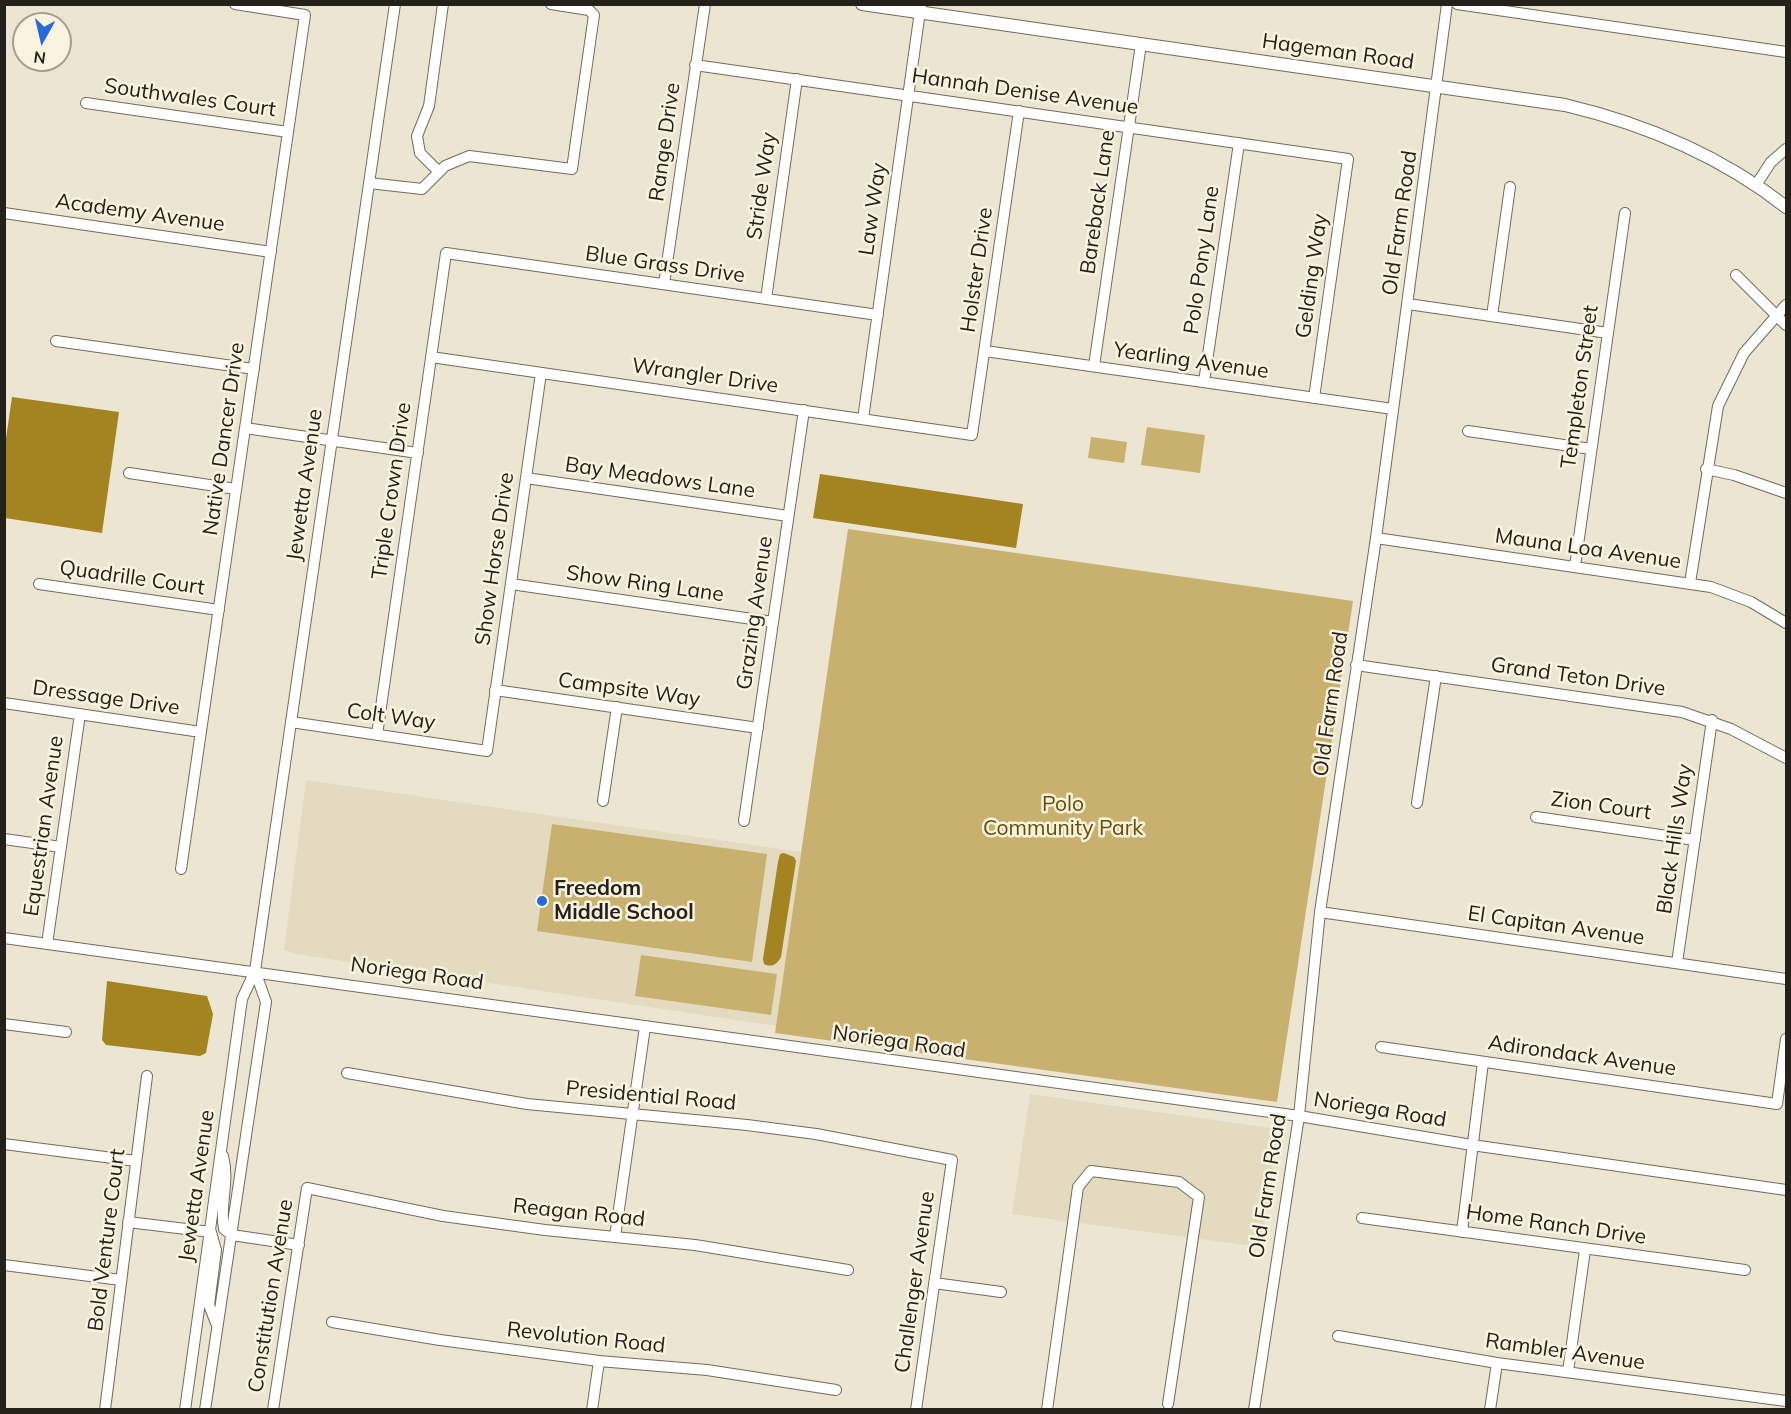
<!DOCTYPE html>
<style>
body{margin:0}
#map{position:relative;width:1791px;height:1414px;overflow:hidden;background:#ece5d2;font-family:Mulish,sans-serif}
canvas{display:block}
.frame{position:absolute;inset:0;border:6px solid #23211a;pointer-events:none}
.north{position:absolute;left:12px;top:12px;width:60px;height:60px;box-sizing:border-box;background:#faf3df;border:2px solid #a49f90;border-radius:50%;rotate:188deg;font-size:16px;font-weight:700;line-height:24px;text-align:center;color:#23211a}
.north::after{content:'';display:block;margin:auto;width:21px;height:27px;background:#266ad7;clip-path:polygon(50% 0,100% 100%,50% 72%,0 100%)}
</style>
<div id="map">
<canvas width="1791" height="1414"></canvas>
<div class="frame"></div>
<div class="north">N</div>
</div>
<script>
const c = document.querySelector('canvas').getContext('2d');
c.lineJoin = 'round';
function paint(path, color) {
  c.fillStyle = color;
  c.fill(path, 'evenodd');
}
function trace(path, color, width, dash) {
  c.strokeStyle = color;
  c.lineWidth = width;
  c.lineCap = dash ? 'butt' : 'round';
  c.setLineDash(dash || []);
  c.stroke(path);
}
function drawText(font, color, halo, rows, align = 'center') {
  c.font = font + ' Mulish,sans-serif';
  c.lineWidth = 5;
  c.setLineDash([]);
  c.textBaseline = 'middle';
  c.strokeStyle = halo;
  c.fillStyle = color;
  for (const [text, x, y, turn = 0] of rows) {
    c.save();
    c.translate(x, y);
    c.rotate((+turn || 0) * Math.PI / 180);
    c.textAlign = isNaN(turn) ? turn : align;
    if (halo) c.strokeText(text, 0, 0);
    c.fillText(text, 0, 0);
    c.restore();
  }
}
const built = new Path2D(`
 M306,780L801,852L776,1026L296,954L284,950Z
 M1030,1094L1278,1129L1261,1247L1012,1214Z`);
const green = new Path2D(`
 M1147,427L1205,435L1200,473L1141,465Z
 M1091,437L1127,442L1124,463L1088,458Z
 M848,529L1353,601L1277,1102L775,1033Z
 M552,824L767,854L752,962L537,931Z
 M641,955L777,974L771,1015L635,996Z`);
const water = new Path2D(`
 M12,397L119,412L102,533L5,518L4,452Z
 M820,474L1023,504L1016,548L813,518Z
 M784,853L794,857L796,861L781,957C777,964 772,968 764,964L763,959L778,862L780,854Z
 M107,981L207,996L213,1014L206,1053L200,1056L106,1045L102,1040Z`);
const minor = new Path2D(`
 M1457,4L1786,52
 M695,65L1348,159L1314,398
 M86,103L288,132
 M439,172L420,153L417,136L429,106L443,4
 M369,183L422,189L445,166L469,156L572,169L594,15L589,10L551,4
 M1756,185L1771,162L1786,149
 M4,213L271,252
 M1736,275L1786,325
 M664,284L705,4
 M766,299L797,79
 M1408,304L1608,333
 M1492,316L1510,187
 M56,341L254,369
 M985,351L1393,409
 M431,357L972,435L1019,111
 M1094,366L1141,44
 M1204,382L1239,143
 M863,419L921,4
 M245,428L418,453
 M1468,431L1591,449
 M1706,469L1734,475L1786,493
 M129,473L236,489
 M526,478L788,516
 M1376,538L1711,587L1751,602L1786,623
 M1575,566L1625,213
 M1690,583L1718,406L1744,353L1786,305
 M39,584L219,610
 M511,584L773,622
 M1356,665L1682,712L1731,729L1786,758
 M495,690L758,728
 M4,703L201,732
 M291,722L487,751L541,373
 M377,735L446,253L878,315
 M603,801L617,707
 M1417,803L1436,676
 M1536,817L1695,840
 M744,821L804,410
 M4,839L61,847
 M181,869L305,15L235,4
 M1320,912L1786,979
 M4,938L1299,1116L1472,1145L1786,1190
 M47,944L80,714
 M1677,963L1712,720
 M4,1024L66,1032
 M1381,1047L1777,1104L1786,1039
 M347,1073L527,1104L747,1125L816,1134L952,1160L916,1410
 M4,1144L136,1161
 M223,1156C230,1183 219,1205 224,1229L232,1235L299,1245
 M1362,1218L1745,1270
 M128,1222L211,1232L216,1250L209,1305L216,1323
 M1462,1232L1483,1062
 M615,1237L645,1027
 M4,1265L121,1280
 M934,1283L1001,1292
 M332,1322L440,1340L599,1361L707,1370L836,1390
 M1338,1336L1497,1363L1786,1401
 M1568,1372L1585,1250
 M105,1410L147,1076
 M185,1410L242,999L255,971L395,4
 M205,1410L266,1002L255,971
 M273,1410L307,1188L443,1216L545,1230L695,1245L848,1270
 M592,1410L599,1361
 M1047,1410L1078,1187L1091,1171L1179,1182L1199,1197L1168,1404
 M1254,1410L1299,1116L1320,912L1376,538L1447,4
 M1490,1410L1497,1363`);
const major = new Path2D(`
 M862,4L1565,105C1645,124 1721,156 1786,207`);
const markers = [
 [542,901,6,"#266ad7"]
];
const streetNames = [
 ["Hageman Road",1338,52,8],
 ["Hannah Denise Avenue",1025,92,8],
 ["Southwales Court",190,98,8],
 ["Range Drive",665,142,-82],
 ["Stride Way",762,186,-82],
 ["Bareback Lane",1098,202,-82],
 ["Law Way",873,209,-82],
 ["Academy Avenue",140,213,8],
 ["Old Farm Road",1400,223,-82],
 ["Polo Pony Lane",1202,260,-82],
 ["Blue Grass Drive",665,265,8],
 ["Holster Drive",977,270,-82],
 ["Gelding Way",1312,276,-82],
 ["Yearling Avenue",1191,361,8],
 ["Wrangler Drive",705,376,8],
 ["Templeton Street",1580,387,-82],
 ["Native Dancer Drive",224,439,-82],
 ["Bay Meadows Lane",660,478,8],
 ["Jewetta Avenue",305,485,-82],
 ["Triple Crown Drive",392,491,-82],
 ["Mauna Loa Avenue",1588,549,8],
 ["Show Horse Drive",495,559,-82],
 ["Quadrille Court",132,578,8],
 ["Show Ring Lane",645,584,8],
 ["Grazing Avenue",755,613,-82],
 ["Grand Teton Drive",1578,677,8],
 ["Campsite Way",629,690,8],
 ["Dressage Drive",106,698,8],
 ["Old Farm Road",1331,704,-82],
 ["Colt Way",391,717,8],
 ["Zion Court",1601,806,8],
 ["Equestrian Avenue",44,826,-82],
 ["Black Hills Way",1675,839,-82],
 ["El Capitan Avenue",1556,926,8],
 ["Noriega Road",417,974,8],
 ["Noriega Road",899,1042,8],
 ["Adirondack Avenue",1582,1056,8],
 ["Presidential Road",651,1096,5],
 ["Noriega Road",1380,1110,9],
 ["Jewetta Avenue",197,1186,-82],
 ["Old Farm Road",1268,1186,-81],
 ["Reagan Road",579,1213,6],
 ["Home Ranch Drive",1556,1225,8],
 ["Bold Venture Court",107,1240,-83],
 ["Challenger Avenue",915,1282,-82],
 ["Constitution Avenue",271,1296,-81],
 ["Revolution Road",586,1338,6],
 ["Rambler Avenue",1565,1352,8]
];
const parkNames = [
 ["Polo",1063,805],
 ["Community Park",1063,829]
];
const poiNames = [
 ["Freedom",554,889],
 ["Middle School",554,913]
];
paint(built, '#e4dac0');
paint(green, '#c8b06f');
paint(water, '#a38420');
trace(minor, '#716b5a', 12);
trace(major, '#716b5a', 14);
trace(minor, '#fff', 10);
trace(major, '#fff', 12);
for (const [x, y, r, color] of markers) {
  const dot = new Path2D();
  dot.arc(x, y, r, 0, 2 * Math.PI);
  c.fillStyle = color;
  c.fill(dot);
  trace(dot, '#faf3df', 2);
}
drawText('21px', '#23211a', '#faf3df', streetNames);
drawText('21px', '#644e01', '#faf3df', parkNames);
drawText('bold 21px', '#23211a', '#faf3df', poiNames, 'left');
</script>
